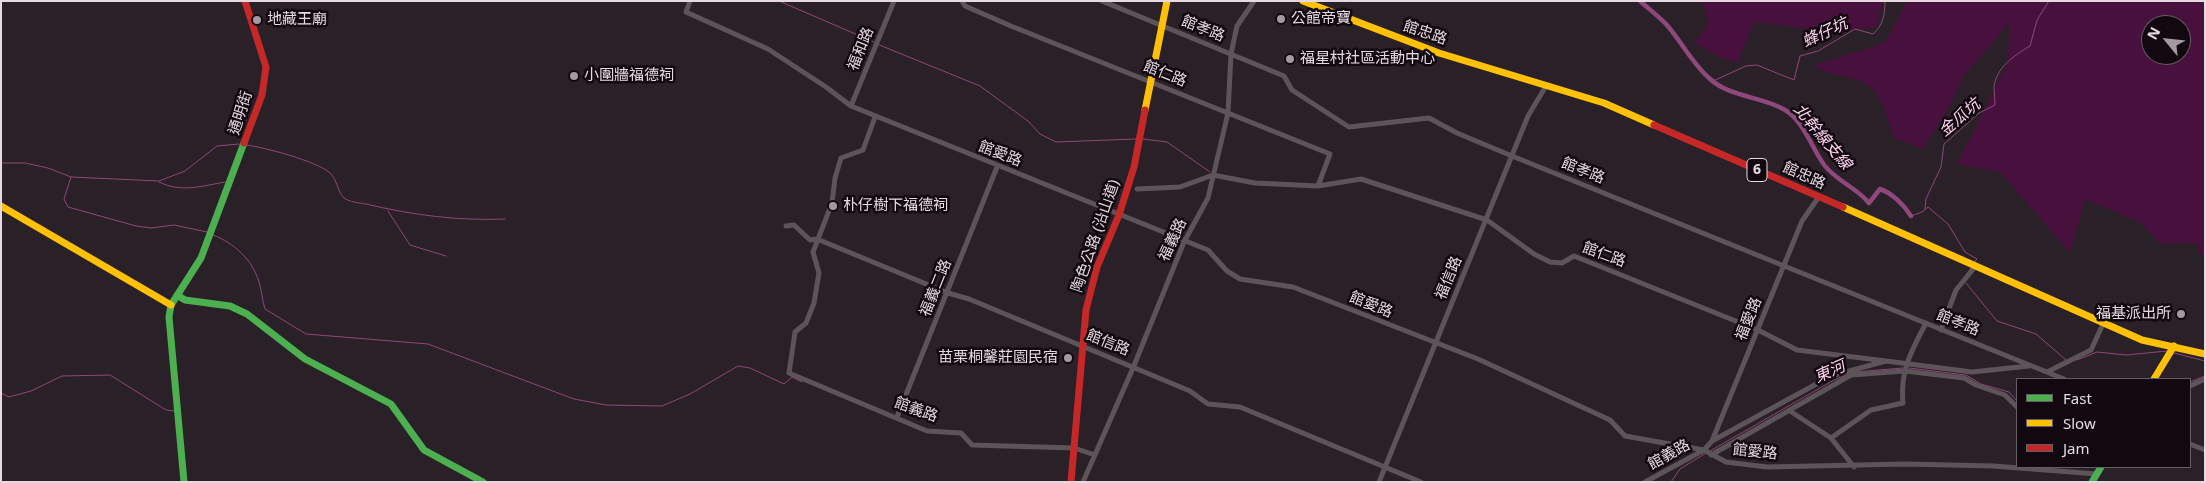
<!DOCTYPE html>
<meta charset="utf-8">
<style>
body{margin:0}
#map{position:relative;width:2206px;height:483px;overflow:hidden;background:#2a2027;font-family:"Noto Sans",sans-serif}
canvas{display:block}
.frame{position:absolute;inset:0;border:2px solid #e6d9e2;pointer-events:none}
.legend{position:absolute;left:2016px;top:378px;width:175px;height:90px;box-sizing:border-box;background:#11090f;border:1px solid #665c63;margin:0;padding:6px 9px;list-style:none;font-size:15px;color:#e6d9e2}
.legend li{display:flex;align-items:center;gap:10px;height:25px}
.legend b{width:25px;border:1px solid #665c63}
.north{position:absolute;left:2141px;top:15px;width:50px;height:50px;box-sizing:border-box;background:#11090f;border:1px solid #665c63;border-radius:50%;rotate:298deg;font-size:14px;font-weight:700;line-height:20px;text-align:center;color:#e6d9e2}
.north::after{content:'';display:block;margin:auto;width:18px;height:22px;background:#a498a1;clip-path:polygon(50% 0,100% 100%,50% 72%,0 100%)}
</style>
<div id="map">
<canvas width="2206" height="483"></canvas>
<div class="frame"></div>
<ul class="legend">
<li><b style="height:6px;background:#4caf50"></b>Fast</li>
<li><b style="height:6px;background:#ffc107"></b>Slow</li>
<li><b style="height:6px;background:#c62828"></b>Jam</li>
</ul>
<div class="north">N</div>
</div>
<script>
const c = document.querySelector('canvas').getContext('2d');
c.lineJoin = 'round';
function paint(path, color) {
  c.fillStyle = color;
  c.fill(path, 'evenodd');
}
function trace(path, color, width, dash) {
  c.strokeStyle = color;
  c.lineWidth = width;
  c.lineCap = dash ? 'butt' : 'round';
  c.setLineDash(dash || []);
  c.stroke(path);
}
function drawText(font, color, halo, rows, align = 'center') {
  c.font = font + ' "Noto Sans","Noto Sans TC",sans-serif';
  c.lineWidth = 5;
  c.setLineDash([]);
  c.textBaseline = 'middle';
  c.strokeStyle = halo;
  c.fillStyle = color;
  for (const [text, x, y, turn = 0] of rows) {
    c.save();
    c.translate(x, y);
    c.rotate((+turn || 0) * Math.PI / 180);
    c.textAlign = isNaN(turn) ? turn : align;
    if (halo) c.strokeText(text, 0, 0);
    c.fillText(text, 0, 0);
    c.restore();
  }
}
const green = new Path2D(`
 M1703,1H1883L1876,28L1818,30L1754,22L1738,62L1724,59L1694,43L1708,24Z
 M1907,1H2205V263L2196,243L2160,244L2141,223L2085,199L2070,253L2000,172L1957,164L2008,63L2009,23L1963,77L1950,106L1923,149L1895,138C1889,125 1883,101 1874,91C1859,72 1830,80 1814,65L1885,43ZM2151,25H2181V55H2151Z`);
const stream = new Path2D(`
 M779,1L874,42
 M877,44L980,86L1028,121L1040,134L1056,142L1136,139
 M1713,81L1746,66L1757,65L1794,80L1800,56L1818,51L1855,29L1873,34C1883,26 1885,14 1885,1
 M1143,139L1167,142L1210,172
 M246,145C264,147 315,161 329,172C337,178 337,191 344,198C349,202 360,203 366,204C412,215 458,221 505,219
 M1,163H25L48,168L71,177L159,181L185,171L217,146L239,144
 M71,177L64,199L68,207L136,226L151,228L174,225L207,232
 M159,182C181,193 202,186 225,182
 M1925,209L1926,199L1941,167L1944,144L1979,113L1995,105C1995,99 1994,94 1994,88C1995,68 2015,55 2030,46L2037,20L2049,1
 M388,211L410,245L446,256
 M1911,216L1922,212L1928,207L1948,224L1965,252L1977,259L1974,262
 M213,235C234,243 252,259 259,282C262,291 262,300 265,309L306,334L428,344L574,399L606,405L662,406L690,394L738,366L750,368L784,384L792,377L802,382
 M1966,275L1971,268
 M1966,283L1997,321L2036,334L2066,360
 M2174,353L2205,361
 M2077,360L2097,352L2126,355L2167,351
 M1909,368L1966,375L1981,384L2009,392L2017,401
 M1854,372L1903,368
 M2190,382L2205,376
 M1,393L9,397L31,391L62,376L110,375L166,410L174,411
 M1710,451L1834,380L1846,375
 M1671,482L1680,469L1706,453`);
const canal = new Path2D(`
 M1640,1C1649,9 1658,16 1666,24C1681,41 1692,63 1709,78C1730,98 1762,96 1785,110C1804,121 1812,149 1825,166C1837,181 1857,188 1869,203L1880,189C1892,193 1904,205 1911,216`);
const street = new Path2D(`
 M690,1L686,12L768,49L826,87L851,106L1208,250L1227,271L1240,279L1293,287L1478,359L1610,420L1625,436L1704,450L1726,462L1767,467L1905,464L1993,466L2097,474
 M962,1L965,6L1011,26L1330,154L1318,186
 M1102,1L1284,76L1292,90L1349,127L1429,118L1457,133L1512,156L2064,379
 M851,106L894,1
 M875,117L863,150L841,158L835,178L832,203L813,252L819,273L814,303L806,323L795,332L789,373L927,431L961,433L972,445L1074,448L1095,455
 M1137,189L1180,187L1213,175L1255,183L1318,186L1361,179L1487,220L1534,254L1550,262L1562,263L1574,256L1758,330L1797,350L1886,361
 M786,226L794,225L810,240L817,239L948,293L969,299L1190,391L1208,404L1240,407L1421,482
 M1941,330L1956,290L1975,267
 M2047,372L2091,350L2103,324
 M2190,386L2205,379
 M1790,411L1831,438L1854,467
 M897,417L997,167
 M1831,438L1871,410L1903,403C1900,370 1911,352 1926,323
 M1712,441L1831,376L1886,361L1972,372L2029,366
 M2190,444L2205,450
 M1711,455L1851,375L1905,371L1964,378L1976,385L2005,395L2017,407
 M1083,482L1133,368L1184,242L1208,198L1228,113L1231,54L1237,26L1254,1
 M1379,482L1528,116L1546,86
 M1645,482L1704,450L1712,441L1802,221L1818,198`);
const fast = new Path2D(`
 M177,295L185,300L230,306L247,314L305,359L391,404L424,450L483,482
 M184,482L169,317L171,305L201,258L244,143
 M2092,482L2101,467`);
const slow = new Path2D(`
 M1303,1L1439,53L1604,103L1654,125
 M1145,110L1167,1
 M1,206L171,305
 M1843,207L2142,340L2205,354
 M2154,379L2174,346`);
const jam = new Path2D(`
 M1654,125L1843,207
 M244,143L262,95L266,67L245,1
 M1071,482L1086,310L1097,267L1119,215L1134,167L1145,110`);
const markers = [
 [1281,19,5,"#a498a1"],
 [257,20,5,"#a498a1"],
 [1290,59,5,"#a498a1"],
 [574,76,5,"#a498a1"],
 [833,206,5,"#a498a1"],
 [2181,314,5,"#a498a1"],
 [1068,358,5,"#a498a1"]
];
const shields = [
 [1757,170,20]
];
const shieldNames = [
 ["6",1757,170]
];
const poiNames = [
 ["公館帝寶",1291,19],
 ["地藏王廟",267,20],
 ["福星村社區活動中心",1300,59],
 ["小圍牆福德祠",584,76],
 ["朴仔樹下福德祠",843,206],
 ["福基派出所",2171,314,"right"],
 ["苗栗桐馨莊園民宿",1058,358,"right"]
];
const streetNames = [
 ["館孝路",1203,29,22],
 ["館忠路",1425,33,19],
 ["福和路",861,49,-68],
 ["館仁路",1165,74,22],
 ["通明街",241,113,-72],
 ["館愛路",1000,154,21],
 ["館孝路",1583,171,22],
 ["館忠路",1804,176,24],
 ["陶色公路 (沿山道)",1096,236,-71],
 ["福義路",1173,240,-65],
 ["館仁路",1604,255,20],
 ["福信路",1449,278,-67],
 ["福義二路",936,288,-68],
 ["館愛路",1371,305,22],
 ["福愛路",1749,319,-68],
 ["館孝路",1958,323,22],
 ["館信路",1108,343,22],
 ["館義路",916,410,20],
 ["館愛路",1755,452,6],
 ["館義路",1669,455,-29]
];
const waterNames = [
 ["蜂仔坑",1825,33,-25],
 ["金瓜坑",1960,118,-40],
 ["北幹線支線",1822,137,50],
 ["東河",1830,372,-24]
];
paint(green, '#48113d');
trace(stream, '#8e487c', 1);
trace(canal, '#8e487c', 4.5);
trace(street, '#5c5459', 5);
trace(fast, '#4caf50', 7);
trace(slow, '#ffc107', 7);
trace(jam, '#c62828', 7);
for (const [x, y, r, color] of markers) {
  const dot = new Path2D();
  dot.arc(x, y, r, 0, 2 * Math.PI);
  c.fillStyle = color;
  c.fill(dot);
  trace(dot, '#11090f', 2);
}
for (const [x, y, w] of shields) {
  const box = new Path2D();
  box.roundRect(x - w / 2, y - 11.5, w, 23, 4);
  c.fillStyle = '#11090f';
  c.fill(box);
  trace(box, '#e6d9e2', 1);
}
drawText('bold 14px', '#e6d9e2', null, shieldNames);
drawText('15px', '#e6d9e2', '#11090f', poiNames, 'left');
drawText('15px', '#e6d9e2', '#11090f', streetNames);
drawText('italic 16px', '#fed3f0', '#11090f', waterNames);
</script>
